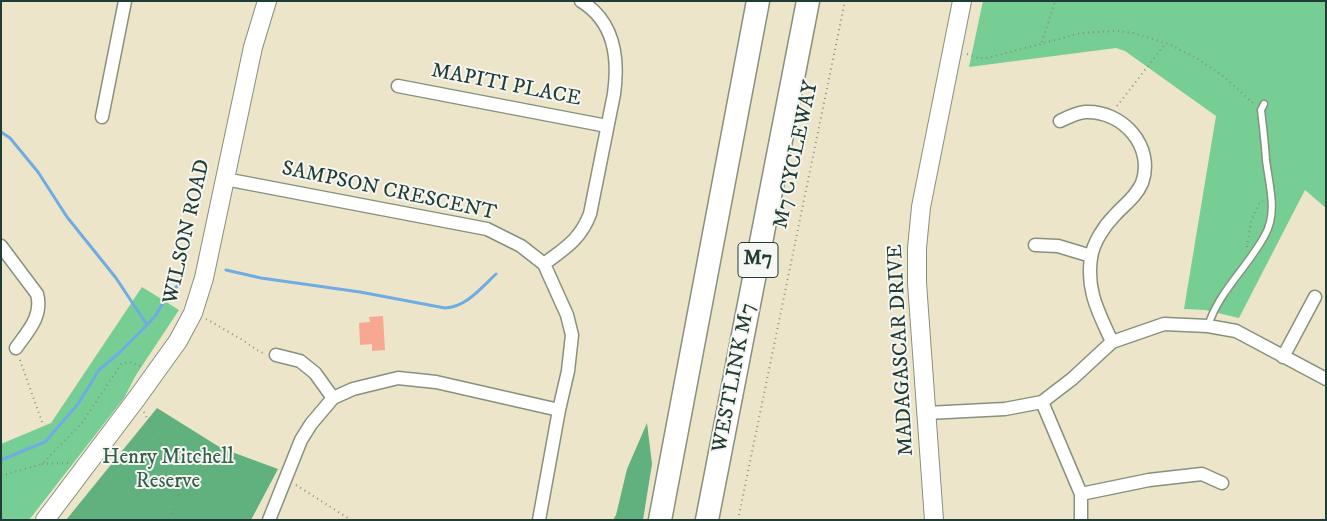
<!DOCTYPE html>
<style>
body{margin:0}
#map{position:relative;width:1327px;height:521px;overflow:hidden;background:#ede5c9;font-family:"IM FELL DW Pica",serif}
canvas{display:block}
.frame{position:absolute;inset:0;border:2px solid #1f3d34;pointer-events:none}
</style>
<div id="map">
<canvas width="1327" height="521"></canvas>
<div class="frame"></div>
</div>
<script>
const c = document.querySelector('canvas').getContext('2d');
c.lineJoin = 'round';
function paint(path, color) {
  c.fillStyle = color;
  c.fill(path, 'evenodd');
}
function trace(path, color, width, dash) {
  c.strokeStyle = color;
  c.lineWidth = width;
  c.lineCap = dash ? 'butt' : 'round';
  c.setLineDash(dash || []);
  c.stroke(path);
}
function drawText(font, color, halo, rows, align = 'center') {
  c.font = font + ' "IM FELL DW Pica",serif';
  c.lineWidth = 4;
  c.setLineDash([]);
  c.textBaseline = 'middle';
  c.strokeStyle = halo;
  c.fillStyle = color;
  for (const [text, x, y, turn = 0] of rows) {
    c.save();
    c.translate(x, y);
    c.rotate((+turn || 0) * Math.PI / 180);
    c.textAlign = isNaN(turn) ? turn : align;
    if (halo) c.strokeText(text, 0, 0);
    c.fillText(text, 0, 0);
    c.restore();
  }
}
const green = new Path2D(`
 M983,1H1326V208L1305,190L1239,318L1205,310L1184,309L1216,116L1125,51L1116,48L969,67Z
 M142,287L179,310L136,375L124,398L29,520H1V444L51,423Z`);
const forest = new Path2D(`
 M157,408L221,448L278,469L251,520H66Z
 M647,423L652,464L643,520H613L616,515L627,469Z`);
const stream = new Path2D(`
 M1,132L10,138L38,172L67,217L116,278L147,325
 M226,270L261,278L360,292L445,308C466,307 481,288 496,274
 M1,460L45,442L78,404L99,370L119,353L147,325L156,315L168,294L181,283`);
const building = new Path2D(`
 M383,316L385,350L372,351V344L360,345L359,323L370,322L369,317Z`);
const path = new Path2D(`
 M1042,42L1055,1
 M967,54L978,58H988L1081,33L1117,31L1133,33L1169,44L1198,59L1223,76L1254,104
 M1117,106L1166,43
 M1247,247L1251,221L1260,202L1263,201
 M206,319L241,339L260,352L264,353
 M20,360L42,422
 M144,412C154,432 182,477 178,499C177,505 172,514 168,520
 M42,464L70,463
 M1,476L42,464L82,423L121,364L129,362L143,367
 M296,485L351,520
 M738,520L845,1`);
const lane = new Path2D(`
 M1208,326C1219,291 1248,267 1265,235C1278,212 1269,185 1266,160C1265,143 1263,127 1261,110L1264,104`);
const street = new Path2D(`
 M398,86L607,126
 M102,117L125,1
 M1060,121C1068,117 1076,113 1085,112C1123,110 1155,147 1142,183C1136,197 1124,205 1115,215C1104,226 1093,243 1091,258C1086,291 1099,313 1112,342
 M225,179L487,229L521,246L544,264L567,315L572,335L568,371L559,410L539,520
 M1035,245L1058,246L1091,256
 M1,246L37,294C43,316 28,331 16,348
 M544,264C565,248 580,240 590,214L614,94C619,58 615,22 581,1
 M276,355L300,361L315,373L333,398
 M1283,357L1315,297
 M1042,402L1081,494V520
 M927,413L1005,409L1042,402L1072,379L1112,342L1164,324L1208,326L1236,331L1326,379
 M1081,494L1149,480L1202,474L1222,483
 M269,520L301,440L311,424L333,398L353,389L398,378L436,382L559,410`);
const secondary = new Path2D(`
 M45,520L137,398L178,341L193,313L204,278L253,47L267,1
 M934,520L917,283V248L921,207L962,1`);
const highway = new Path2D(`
 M660,520L758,1
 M707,520L808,1`);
const shields = [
 [758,260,40]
];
const shieldNames = [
 ["M7",758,260]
];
const streetNames = [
 ["MAPITI PLACE",506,86,11],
 ["M7 CYCLEWAY",797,155,-78],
 ["SAMPSON CRESCENT",389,192,12],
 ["WILSON ROAD",188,232,-77],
 ["MADAGASCAR DRIVE",902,350,-93],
 ["WESTLINK M7",735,378,-79]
];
const parkNames = [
 ["Henry Mitchell",168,459],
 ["Reserve",168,483]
];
paint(green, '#76ce94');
paint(forest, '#60b17e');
trace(stream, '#6face1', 3);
paint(building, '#f8a892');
trace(lane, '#86917e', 9);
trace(street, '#86917e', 15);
trace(secondary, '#86917e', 20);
trace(highway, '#86917e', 25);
trace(path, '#86917e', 2, [1, 4]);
trace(lane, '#fff', 6);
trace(street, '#fff', 12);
trace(secondary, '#fff', 18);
trace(highway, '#fff', 22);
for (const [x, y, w] of shields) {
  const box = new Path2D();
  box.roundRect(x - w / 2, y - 17.5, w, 35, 4);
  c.fillStyle = '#f6f6f2';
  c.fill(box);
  trace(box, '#1f3d34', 1);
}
drawText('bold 20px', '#1f3d34', null, shieldNames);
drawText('21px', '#1f3d34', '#f6f6f2', streetNames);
drawText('21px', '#35614c', '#f6f6f2', parkNames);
</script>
